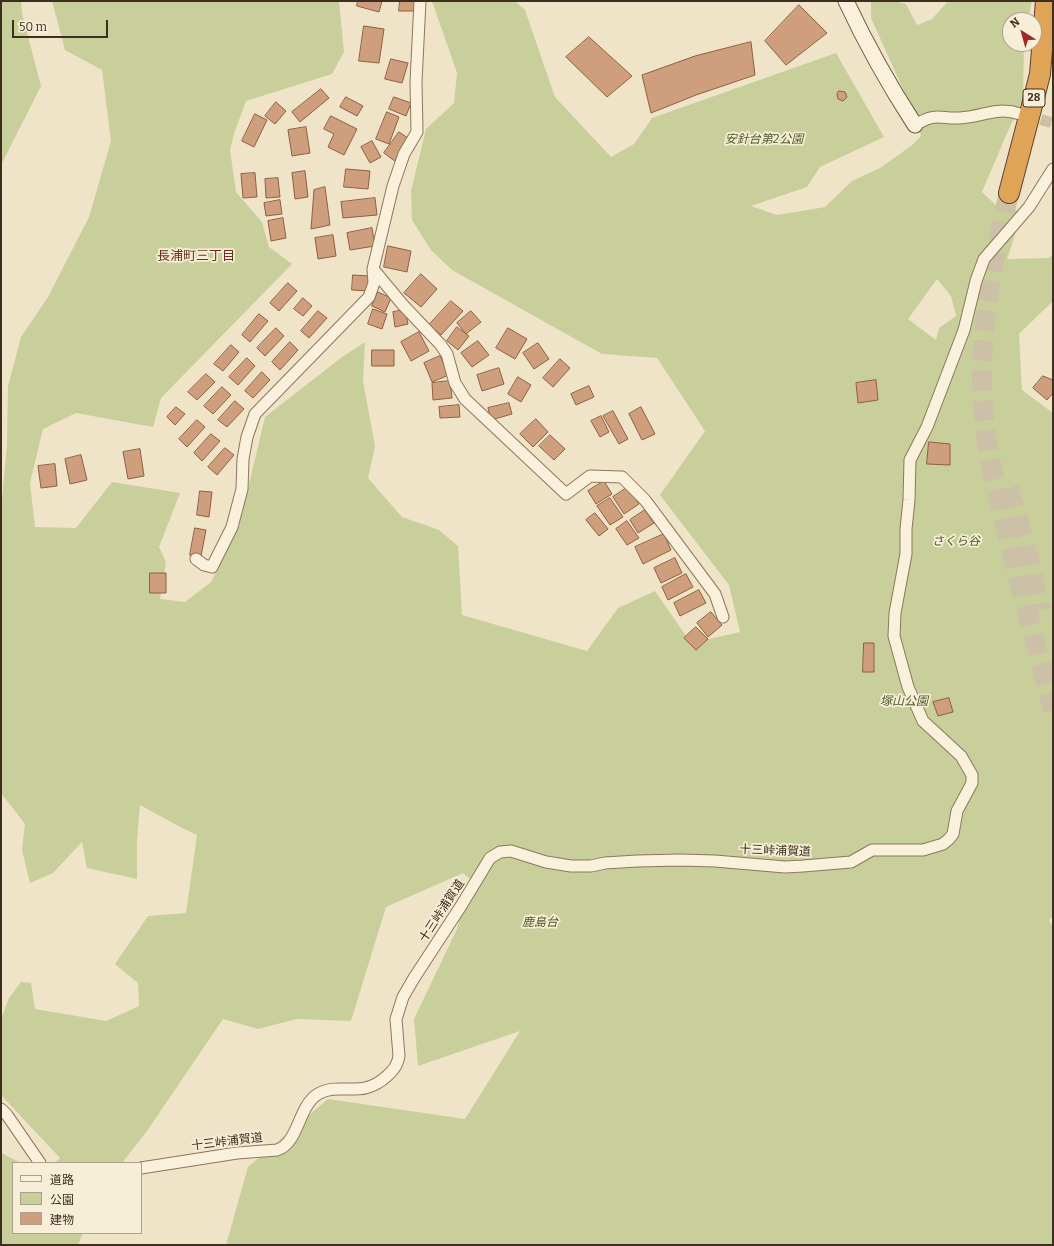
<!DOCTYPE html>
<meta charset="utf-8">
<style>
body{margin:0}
#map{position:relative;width:1054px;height:1246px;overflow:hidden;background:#f0e4c8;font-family:Bitter,"Noto Sans JP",serif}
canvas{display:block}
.frame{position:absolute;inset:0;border:2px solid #3d2e20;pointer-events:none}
.legend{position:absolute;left:12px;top:1162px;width:130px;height:72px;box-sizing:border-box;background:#f7eed8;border:1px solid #ada18e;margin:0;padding:5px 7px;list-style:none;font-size:12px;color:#3d2e20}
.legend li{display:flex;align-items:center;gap:8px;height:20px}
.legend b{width:20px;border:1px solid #ada18e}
.north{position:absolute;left:1002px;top:12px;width:40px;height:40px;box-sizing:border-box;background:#f7eed8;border:1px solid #ada18e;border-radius:50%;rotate:323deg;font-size:11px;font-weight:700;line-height:16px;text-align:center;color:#3d2e20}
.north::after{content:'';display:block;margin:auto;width:14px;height:18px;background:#9e2a2b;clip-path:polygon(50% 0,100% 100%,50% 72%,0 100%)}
.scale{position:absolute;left:12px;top:20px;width:96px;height:18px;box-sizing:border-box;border:2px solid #3d2e20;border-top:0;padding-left:5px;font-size:12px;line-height:14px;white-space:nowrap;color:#3d2e20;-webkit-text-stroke:3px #f7eed8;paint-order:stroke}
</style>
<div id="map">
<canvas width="1054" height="1246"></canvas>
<div class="frame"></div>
<ul class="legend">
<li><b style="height:5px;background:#faf1dc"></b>道路</li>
<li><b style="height:11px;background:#c9cf9b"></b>公園</li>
<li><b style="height:11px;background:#cf9f7d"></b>建物</li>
</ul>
<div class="north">N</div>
<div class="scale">50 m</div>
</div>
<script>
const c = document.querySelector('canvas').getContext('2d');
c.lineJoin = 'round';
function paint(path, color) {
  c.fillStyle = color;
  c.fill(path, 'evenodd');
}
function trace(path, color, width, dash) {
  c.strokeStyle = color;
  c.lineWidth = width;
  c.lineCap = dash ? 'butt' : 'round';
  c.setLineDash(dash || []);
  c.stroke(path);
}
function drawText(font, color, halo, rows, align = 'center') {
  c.font = font + ' Bitter,"Noto Sans JP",serif';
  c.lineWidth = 3.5;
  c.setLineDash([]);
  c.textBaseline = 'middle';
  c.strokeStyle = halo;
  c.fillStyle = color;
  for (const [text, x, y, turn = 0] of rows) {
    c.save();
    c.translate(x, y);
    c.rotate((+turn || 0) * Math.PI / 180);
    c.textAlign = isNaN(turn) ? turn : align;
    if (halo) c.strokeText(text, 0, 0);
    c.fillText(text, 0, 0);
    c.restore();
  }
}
const green = new Path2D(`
 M1,1H21L22,13L41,86L1,165Z
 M52,1H339L344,52L332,74L246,101L234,134L230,150L236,192L262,222L269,247L292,264L161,398L153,427L76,413L43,429L30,483L35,527L76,528L112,482L180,493L159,547L166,562L160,599L185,602L211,582L239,526L265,417L342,357L365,342L363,381L375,446L368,478L402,517L439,530L458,546L462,615L587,651L618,608L655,591L691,643L740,632L729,585L660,495L705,431L657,358L602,354L452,270L431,250L412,220L411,191L426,129L454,103L457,73L432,1H515L525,10L555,97L611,157L634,144L652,118L836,53L884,137L820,167L807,187L751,206L777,215L825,207L852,181L880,168L911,146L921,136L907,98L871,18V1H895L906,4L917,25L932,19L948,1H1032L1028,20H1010V44H1024L1023,98L1005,138L982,192L999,208L1023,211L1007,259L1048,258L1053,255V301L1019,334L1022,390L1053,413V916L1049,920L1053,928V1245H226L248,1167L328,1099L465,1119L520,1031L418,1066L414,1019L457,929L470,879L463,873L386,907L351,1021L297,1019L258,1029L223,1019L147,1131L122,1163H55L60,1158L1,1095V1019L9,998L21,982L31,983L35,1009L106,1021L139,1006L138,983L115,964L148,916L186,913L197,835L180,827L140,805L137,840V879L87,868L82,842L53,873L30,883L22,850L25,824L1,793V510L7,445L8,386L21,337L48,297L89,217L111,141L102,70L65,50ZM937,279L951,296L956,316L939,328L936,340L908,319Z
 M1,1153L21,1163H13V1233H83L78,1245H1Z`);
const building = new Path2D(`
 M358,1H382L379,12L357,6Z
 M400,1H416L415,11H399Z
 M799,5L827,33L786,65L765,41Z
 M364,26L384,29L379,63L359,61Z
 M589,37L632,76L607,97L566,57Z
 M751,42L755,75L696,95L651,113L642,75L695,56Z
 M391,59L408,63L402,83L385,79Z
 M321,89L329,98L300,122L292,112Z
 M839,91L845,92L847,97L843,101L838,99L837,94Z
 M346,97L363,106L357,116L340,107Z
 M394,97L411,103L406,116L389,109Z
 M276,102L286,111L275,124L265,116Z
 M387,112L399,117L389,144L376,139Z
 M255,114L267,120L254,147L242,141Z
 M331,116L357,129L344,155L328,147L334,134L324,129Z
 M306,127L310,153L292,156L288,130Z
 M399,132L411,140L396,162L384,153Z
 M372,141L381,157L370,163L361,147Z
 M346,169L370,171L368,189L344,187Z
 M305,171L308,197L295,199L292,173Z
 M255,173L257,197L243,198L241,174Z
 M278,178L280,197L266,198L265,179Z
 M325,187L330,225L311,229L314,190Z
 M375,198L377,215L343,218L341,202Z
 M280,200L282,214L266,216L264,203Z
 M283,218L286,238L271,241L268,221Z
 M372,228L375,246L350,250L347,233Z
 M333,235L336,256L318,259L315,238Z
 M388,246L411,251L407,272L384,267Z
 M421,274L437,289L421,307L404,293Z
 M353,275L369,276L368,291L352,290Z
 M288,283L297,291L279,311L270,303Z
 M378,292L391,298L385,312L372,306Z
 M303,298L312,306L303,316L294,309Z
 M451,301L463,311L441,335L429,325Z
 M373,309L387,314L382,329L368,324Z
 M405,310L408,324L395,327L393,312Z
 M318,311L327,318L309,338L301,331Z
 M471,311L481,322L466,334L457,323Z
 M259,314L268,321L250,342L242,335Z
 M457,327L469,336L458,350L447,341Z
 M276,328L284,336L265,356L257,348Z
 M508,328L527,339L515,359L496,348Z
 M419,332L429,351L411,361L401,342Z
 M478,341L489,355L472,367L461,353Z
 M290,342L298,350L280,370L272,362Z
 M538,343L549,359L534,369L523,353Z
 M231,345L239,352L223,371L214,364Z
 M372,350H394V366H372Z
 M440,356L449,375L432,382L424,363Z
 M247,358L255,366L238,385L229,377Z
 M560,359L570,368L553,387L543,378Z
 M499,368L504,384L482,391L477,375Z
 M262,372L270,380L253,398L245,391Z
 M206,374L215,382L197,400L188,392Z
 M1043,376L1053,380V393L1047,400L1033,388Z
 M518,377L531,385L521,402L508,394Z
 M876,380L878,400L858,403L856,383Z
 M450,381L452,398L433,400L432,383Z
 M589,386L594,397L576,405L571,394Z
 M222,387L231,395L213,414L204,406Z
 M235,401L244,409L227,427L218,420Z
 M509,403L512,414L491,420L488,408Z
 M459,405L460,417L440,418L439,407Z
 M176,407L185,414L175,425L167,417Z
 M641,407L655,434L642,440L629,414Z
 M613,411L628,439L619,444L603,416Z
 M601,416L609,432L600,437L591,421Z
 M536,419L548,432L533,447L520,434Z
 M197,420L205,427L187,447L179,439Z
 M211,434L220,441L202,461L194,453Z
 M550,435L565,449L554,460L539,446Z
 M929,442L950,444V465L927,464Z
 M225,448L234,455L217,475L208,467Z
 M140,449L144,476L128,479L123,452Z
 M81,455L87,480L70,484L65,459Z
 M55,464L57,486L41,488L38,466Z
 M604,481L612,494L596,504L588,491Z
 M628,487L639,504L624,514L613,497Z
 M200,491L212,492L209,517L197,515Z
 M610,498L623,517L610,525L597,506Z
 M645,510L654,523L638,533L630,520Z
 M595,513L608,529L599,536L586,520Z
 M627,521L639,538L627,545L616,529Z
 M195,528L206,530L201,556L190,555Z
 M664,534L671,550L643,564L635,547Z
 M675,558L682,573L661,583L654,568Z
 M150,573H166V593H150Z
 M686,574L693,587L668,600L662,587Z
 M699,590L706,603L680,616L674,603Z
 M711,612L722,625L708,637L697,623Z
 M696,627L708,639L696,650L684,638Z
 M864,643H874V672H863Z
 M949,698L953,712L938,716L933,702Z`);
const streetTunnel = new Path2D(`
 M1025,115L1053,123`);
const highwayTunnel = new Path2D(`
 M1009,193C994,256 981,319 982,384C983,436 995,487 1008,536C1022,594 1038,652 1053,710
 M1009,488L1025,543L1041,610`);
const street = new Path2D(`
 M915,125C936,112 939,119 960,118C982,117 997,106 1020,114
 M373,269L403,305L440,344L447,354L455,383L465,399L566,494L590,476L622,477L645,500L715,594L723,617
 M196,559L204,565L212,567L232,527L242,489L243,459L247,437L255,414L369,297L374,283L373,269L393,186L404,154L417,132L416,82L420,1
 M1,1109L7,1115L40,1163
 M141,1168L237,1153L277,1150C299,1143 298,1106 318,1094C340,1081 361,1100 387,1076C393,1071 398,1064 399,1056L396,1019L403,997L414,978L461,906L490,858L500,852L511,851L546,862L571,866H591L605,863L637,861L680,860L715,861L785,867L803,866L851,862L872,850H923L943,844L949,839L953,834L957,811L972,783V775L961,756L923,721L908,687L894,636L895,613L906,554V529L909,500L910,460L927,427L956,351L964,330L976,281L984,259L1029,207L1053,169`);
const secondary = new Path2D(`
 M846,1C866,44 889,85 915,125`);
const highway = new Path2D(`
 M1009,193L1035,94L1040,74L1046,1`);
const shields = [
 [1034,98,22]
];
const shieldNames = [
 ["28",1034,98]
];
const parkNames = [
 ["安針台第2公園",764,140],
 ["さくら谷",956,542],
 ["塚山公園",904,702],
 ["鹿島台",540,923]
];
const streetNames = [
 ["十三峠浦賀道",775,851,2],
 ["十三峠浦賀道",442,911,-57],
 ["十三峠浦賀道",227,1142,-7]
];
const neighbourhoodNames = [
 ["長浦町三丁目",196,256]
];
paint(green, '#c9cf9b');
paint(building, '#cf9f7d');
trace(building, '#8d5f41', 1);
trace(streetTunnel, '#ccc0a6', 11, [11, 5.5]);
trace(highwayTunnel, '#ccc0a6', 20, [20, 10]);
trace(street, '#8d765c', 13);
trace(secondary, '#6f573f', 17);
trace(highway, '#5b4430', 22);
trace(street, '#faf1dc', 11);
trace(secondary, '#faf1dc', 15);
trace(highway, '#e0a458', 20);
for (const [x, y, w] of shields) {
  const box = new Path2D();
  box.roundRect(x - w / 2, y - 9, w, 18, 3);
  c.fillStyle = '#f7eed8';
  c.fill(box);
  trace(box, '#3d2e20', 1);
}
drawText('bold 11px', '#3d2e20', null, shieldNames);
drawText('italic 12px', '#4d5a26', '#f7eed8', parkNames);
drawText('12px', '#3d2e20', '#f7eed8', streetNames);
drawText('13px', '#6b2e1e', '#f7eed8', neighbourhoodNames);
</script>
